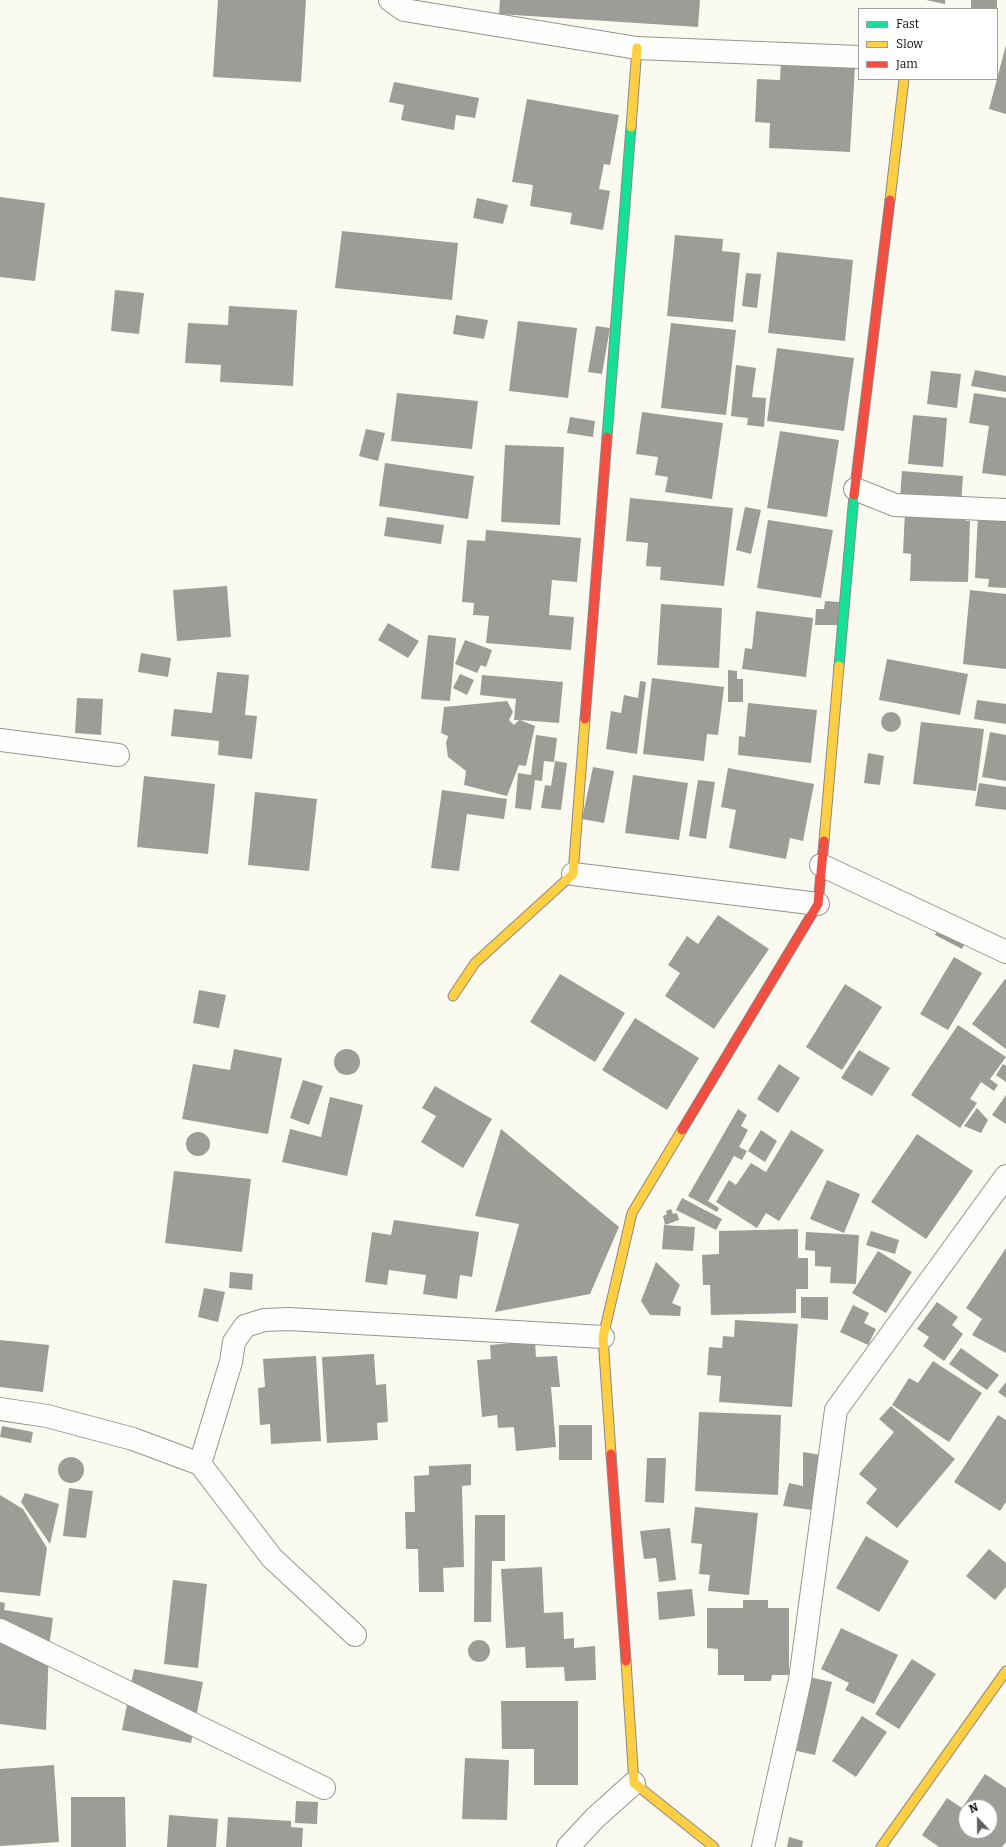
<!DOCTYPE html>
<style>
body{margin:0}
#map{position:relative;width:1006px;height:1847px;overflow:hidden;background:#fbfaf0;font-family:Bitter,serif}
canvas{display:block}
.legend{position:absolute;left:858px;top:8px;width:140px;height:72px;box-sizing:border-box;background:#fff;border:1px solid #9e9e9e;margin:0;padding:5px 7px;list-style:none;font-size:12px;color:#0d0d0d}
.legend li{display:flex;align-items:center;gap:8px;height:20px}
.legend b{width:20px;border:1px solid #9e9e9e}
.north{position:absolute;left:958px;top:1799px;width:40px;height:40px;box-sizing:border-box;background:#fff;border:1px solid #9e9e9e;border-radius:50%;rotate:338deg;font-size:11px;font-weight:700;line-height:16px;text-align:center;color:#0d0d0d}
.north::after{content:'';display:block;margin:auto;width:14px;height:18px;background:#60605c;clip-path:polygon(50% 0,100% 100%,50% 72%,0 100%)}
</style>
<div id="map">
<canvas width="1006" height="1847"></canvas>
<ul class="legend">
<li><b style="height:5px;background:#16e098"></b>Fast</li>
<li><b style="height:5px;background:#ffcf43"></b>Slow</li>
<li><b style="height:5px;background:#f24e42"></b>Jam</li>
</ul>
<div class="north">N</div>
</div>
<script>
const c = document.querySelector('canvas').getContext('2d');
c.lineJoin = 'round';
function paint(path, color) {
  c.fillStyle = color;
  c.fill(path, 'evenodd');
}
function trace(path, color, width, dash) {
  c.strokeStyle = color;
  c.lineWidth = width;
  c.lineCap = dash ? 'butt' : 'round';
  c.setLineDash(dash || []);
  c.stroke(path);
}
const building = new Path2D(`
 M218,0H306L301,82L213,77Z
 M500,0H700L698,27L499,14Z
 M926,0H945V4Z
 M971,0H997V9H971Z
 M1006,45V114L989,109Z
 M781,62L855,66L850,152L769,148L770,123L755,122L757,79L780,80Z
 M394,82L479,98L475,118L456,115L454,130L401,120L404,105L389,102Z
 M527,99L619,115L610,165L604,164L599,189L610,191L603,230L570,224L572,213L530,206L533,185L512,182Z
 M0,197L45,203L35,281L0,277Z
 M477,198L508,205L503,224L473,218Z
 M342,231L458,243L452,300L335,288Z
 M675,235L723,239L722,251L740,253L733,322L667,316Z
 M777,252L853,260L845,341L768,333Z
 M746,273L761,274L757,308L742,306Z
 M115,290L144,293L139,334L111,331Z
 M229,306L297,310L293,386L220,382L221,365L185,363L188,323L228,325Z
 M456,315L488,320L484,339L453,334Z
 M518,321L577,328L568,398L509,391Z
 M671,323L736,330L726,415L661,408Z
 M596,326L610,328L602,374L588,372Z
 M777,348L854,358L844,431L767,421Z
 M736,365L756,368L752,397L766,398L764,427L747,425L748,418L731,416Z
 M975,370L1006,376V392L971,386Z
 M931,371L961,374L957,408L927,404Z
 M397,393L478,401L472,449L391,441Z
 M974,393L1006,398V476L982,473L989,426L969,423Z
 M642,412L723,423L712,499L665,492L668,477L655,475L658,457L636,454Z
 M913,415L947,418L943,467L908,464Z
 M570,417L595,421L593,437L567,433Z
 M366,429L385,433L378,461L359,456Z
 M780,431L839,440L827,517L767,508Z
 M505,445L564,447L560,525L501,522Z
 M385,463L474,476L468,519L379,506Z
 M902,471L963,476L961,504L900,499Z
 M630,498L733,508L724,586L660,580L661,567L646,566L648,543L626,541Z
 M745,507L761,510L751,554L736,550Z
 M905,511L966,513V521H970L968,582L910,581L911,554L903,553Z
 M978,513L1006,515V588L988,587L989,579L975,578Z
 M387,517L444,525L441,544L384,536Z
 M768,520L833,530L821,598L757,588Z
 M486,530L581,538L577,582L552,580L549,615L574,617L571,650L486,643L489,616L473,615L474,603L462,602L467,540L485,541Z
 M227,586L231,637L177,641L173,590Z
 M970,590L1006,594V669L963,664Z
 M825,601L839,602L838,625H815L816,609H824Z
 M661,604L722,608L719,668L657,665Z
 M756,611L813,618L806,677L742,669L745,648L752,649Z
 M388,623L419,641L408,658L378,640Z
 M428,635L456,638L450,701L421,699Z
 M465,640L492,650L486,667L481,665L477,673L455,664Z
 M141,653L171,658L168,677L138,672Z
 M887,659L968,674L960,715L879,700Z
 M728,670L737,671V679H743V702H728Z
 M217,672L249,675L245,715L257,716L252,759L218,755L219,741L171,736L174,709L212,713Z
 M460,674L474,680L467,695L453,688Z
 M482,675L563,682L559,723L520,720L535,726L526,766L519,765L507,796L464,785L466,771L448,757L446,743L448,736L441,733L444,707L507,701L513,712L509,720L514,725L519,720H514L516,699L480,695Z
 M652,678L724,687L718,735L707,734L704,761L643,754Z
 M640,681L646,682L637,754L606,749L611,711L621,713L624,695L638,698Z
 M77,698L103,699L101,735L75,733Z
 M977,700L1006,704V724L974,719Z
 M748,703L817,710L811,763L738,755L739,736L745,737Z
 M881 722a10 10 0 1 1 20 0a10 10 0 1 1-20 0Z
 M921,722L984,729L976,791L913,784Z
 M990,732L1006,735V781L982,777Z
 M536,735L557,738L554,762L544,761L542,781L535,780L531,810L515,808L518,773L531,775Z
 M868,753L884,756L880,785L864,783Z
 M555,761L567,763L561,810L541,808L545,785L551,786Z
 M593,767L614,771L604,823L582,819Z
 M728,768L814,784L803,841L790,838L786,859L729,848L736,810L721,807Z
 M633,775L688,783L679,840L625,833Z
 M144,776L215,784L208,854L137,847Z
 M698,780L715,782L706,839L689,836Z
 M979,783L1006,787V810L975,806Z
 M442,790L507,799L504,819L467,814L459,871L431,868Z
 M255,792L317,799L309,871L248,865Z
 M718,915L769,949L714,1029L665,996L680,973L668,965L687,936L698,944Z
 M940,926L967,939L962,949L935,935Z
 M954,957L982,973L948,1030L920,1014Z
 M560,974L625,1013L595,1062L530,1022Z
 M1005,979L1006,980V1049L972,1024Z
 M845,984L882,1007L842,1070L806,1047Z
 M199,990L226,995L219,1028L193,1023Z
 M635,1018L699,1058L667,1110L602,1070Z
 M958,1025L1006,1057L990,1079L998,1085L994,1091L981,1082L970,1099L977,1103L960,1128L911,1095Z
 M334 1062a13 13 0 1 1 26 0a13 13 0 1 1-26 0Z
 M234,1049L282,1058L268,1134L182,1119L193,1064L230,1070Z
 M859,1050L890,1068L872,1096L841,1078Z
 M779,1064L800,1078L778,1113L757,1099Z
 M1003,1064L1006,1066V1082L996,1075Z
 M303,1080L323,1086L309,1125L290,1118Z
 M435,1086L492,1119L463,1168L421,1142L436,1116L422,1108Z
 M1006,1095V1124L992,1115Z
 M330,1097L363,1105L347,1176L282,1162L290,1129L321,1137Z
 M977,1108L988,1120L981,1133L964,1126Z
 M738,1109L747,1115L741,1126L748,1130L739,1147L747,1151L742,1160L734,1156L708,1201L719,1208L717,1212L688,1196Z
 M501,1129L619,1227L590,1294L495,1312L519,1224L475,1216Z
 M761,1130L777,1141L765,1162L748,1151Z
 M791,1130L824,1150L779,1221L766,1213L757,1228L716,1202L729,1180L736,1185L751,1163L766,1172Z
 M186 1144a12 12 0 1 1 24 0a12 12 0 1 1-24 0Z
 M917,1134L973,1171L926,1239L871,1202Z
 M174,1171L251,1179L242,1252L165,1243Z
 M827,1180L860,1194L844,1233L810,1219Z
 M682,1198L722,1219L716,1230L676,1210Z
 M671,1209L673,1214L677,1213L679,1220L665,1225L663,1216L667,1214L666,1211Z
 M394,1220L479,1232L472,1277L460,1275L457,1299L423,1294L426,1275L389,1270L387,1285L365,1282L372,1232L391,1235Z
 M664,1225L695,1227L693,1251L662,1249Z
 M798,1229V1258H808V1289H796V1313L711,1315L710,1285H703L702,1255L719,1254V1231Z
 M871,1231L899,1240L895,1254L866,1245Z
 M806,1232L859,1235L856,1284L830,1283L831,1267L815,1266V1251L805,1250Z
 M1006,1248V1353L972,1335L982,1319L966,1308Z
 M878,1251L912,1272L886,1313L852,1293Z
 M656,1262L680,1285L672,1303L681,1307L680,1316L650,1315L641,1301Z
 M230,1272L253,1274L252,1290L229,1288Z
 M204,1288L225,1292L218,1322L198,1317Z
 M801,1297H828V1320L801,1318Z
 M937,1302L958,1317L952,1325L963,1334L944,1361L923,1346L929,1337L917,1329Z
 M853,1305L869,1313L864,1323L876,1329L868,1345L840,1332Z
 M735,1320L798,1324L792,1407L719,1402L721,1376L707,1375L709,1347L722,1348L723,1336L734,1337Z
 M0,1340L49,1345L43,1392L0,1387Z
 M535,1341L536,1357L557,1356L560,1387H551L556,1447L516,1451L514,1427L498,1428L497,1415L482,1417L477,1360L491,1359L490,1345Z
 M961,1348L999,1375L987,1390L949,1364Z
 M374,1354L376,1385L386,1384L388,1422L377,1423L378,1440L327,1443L322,1357Z
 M316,1356L321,1441L271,1444L270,1424L260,1425L258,1388L265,1387L263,1359Z
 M933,1361L982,1393L949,1442L892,1405L909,1378L918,1383Z
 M1006,1382V1398L998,1392Z
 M891,1406L955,1459L897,1528L866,1503L877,1489L859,1474L894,1432L879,1419Z
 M699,1412L781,1415L778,1495L695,1491Z
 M998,1415L1006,1420V1502L1000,1511L954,1482Z
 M559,1425H592V1460H559Z
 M2,1426L33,1432L31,1443L0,1437Z
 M803,1452L826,1456L819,1511L783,1506L789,1483L803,1486Z
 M58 1470a13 13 0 1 1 26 0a13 13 0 1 1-26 0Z
 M647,1458H666L664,1503L645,1502Z
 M471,1464V1485L462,1486L464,1567L443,1568L444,1592H419L418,1549H406L405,1512H415L414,1476L429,1475V1466Z
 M69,1488L93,1491L86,1538L63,1536Z
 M25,1493L59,1504L50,1544L21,1502Z
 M0,1495L23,1509L47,1548L40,1596L0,1592Z
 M695,1507L758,1513L749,1595L708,1591L710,1575L699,1574L702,1544L691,1543Z
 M475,1515H505V1561H492L491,1622H474Z
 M670,1528L676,1580L659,1582L656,1558L644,1559L640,1531Z
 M866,1536L909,1561L879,1612L836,1588Z
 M989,1549L1006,1563V1587L995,1600L966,1576Z
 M542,1567L544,1613L563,1612L564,1639L574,1638V1648L595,1646L596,1680L565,1681L564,1667L526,1668L525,1647L506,1648L501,1569Z
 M173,1580L207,1584L198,1668L164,1664Z
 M692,1589L695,1616L659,1620L657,1592Z
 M743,1600H768V1608H789V1675H772L771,1681H744V1675H718V1649L707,1648V1608H743Z
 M0,1602L5,1603L4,1610L53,1618L49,1647L46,1730L0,1724Z
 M841,1628L898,1655L874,1704L845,1690L849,1683L821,1669Z
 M468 1651a11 11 0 1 1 22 0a11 11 0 1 1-22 0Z
 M912,1659L936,1674L899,1729L875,1714Z
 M134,1669L203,1682L191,1743L122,1730Z
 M809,1677L832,1682L815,1755L793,1750Z
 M501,1701H578V1785H534V1749H502Z
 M862,1716L887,1732L856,1777L832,1761Z
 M465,1758L509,1760L507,1820L462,1819Z
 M54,1765L59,1842L0,1846V1769Z
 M985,1774L1006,1788V1842L1002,1847H939L922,1835L947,1798L962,1808ZM966,1807H990V1831H966Z
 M71,1797H125L126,1847H71Z
 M296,1801L318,1802L317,1824L295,1823Z
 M169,1815L218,1819L216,1847H167Z
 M228,1817L291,1821V1827L303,1828L302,1847H226Z
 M789,1837L803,1841L802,1847H787Z`);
const street = new Path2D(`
 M390,0L404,10L637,48L859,57
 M855,489L895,505L1006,510
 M0,740L118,755
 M821,865L1006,952
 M573,874L818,904
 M0,1409L47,1416L133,1439L200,1464L272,1558L355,1635
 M200,1464L231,1362L234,1342L245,1326L264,1320L289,1319L603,1337
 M0,1630L324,1788
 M568,1847L595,1818L634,1783
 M763,1847L800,1680L836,1410L1006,1176`);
const fast = new Path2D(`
 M607,437L631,127
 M839,666L854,495`);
const slow = new Path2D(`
 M631,127L637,48
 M890,200L904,79
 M824,841L839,666
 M453,996L475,963L573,874L585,719
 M611,1454L603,1337L632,1213L682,1130
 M626,1661L634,1783L714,1847
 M881,1847L1006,1671`);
const jam = new Path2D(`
 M854,495L890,200
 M585,719L607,437
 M682,1130L818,904L824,841
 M611,1454L626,1661`);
paint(building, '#9e9c96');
trace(street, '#94948f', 24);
trace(fast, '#8b8a86', 11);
trace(slow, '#8b8a86', 11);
trace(jam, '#8b8a86', 11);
trace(street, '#fefefd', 22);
trace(fast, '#16e098', 9);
trace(slow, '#ffcf43', 9);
trace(jam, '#f24e42', 9);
</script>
